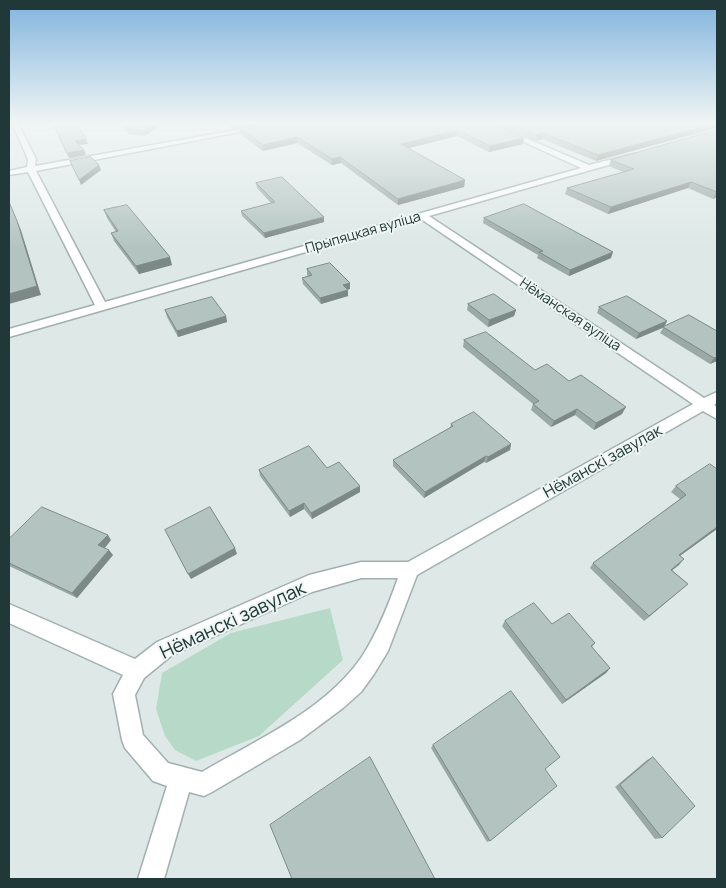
<!DOCTYPE html>
<meta charset="utf-8">
<style>
body{margin:0}
#map{position:relative;width:726px;height:888px;overflow:hidden;background:#dee9e7;font-family:Manrope,sans-serif}
canvas{display:block}
.frame{position:absolute;inset:0;border:10px solid #203837;pointer-events:none}
</style>
<div id="map">
<canvas width="726" height="888"></canvas>
<div class="frame"></div>
</div>
<script>
const c = document.querySelector('canvas').getContext('2d');
c.lineJoin = 'round';
function paint(path, color) {
  c.fillStyle = color;
  c.fill(path, 'evenodd');
}
function trace(path, color, width, dash) {
  c.strokeStyle = color;
  c.lineWidth = width;
  c.lineCap = dash ? 'butt' : 'round';
  c.setLineDash(dash || []);
  c.stroke(path);
}
function drawText(font, color, halo, rows, align = 'center') {
  c.font = font + ' Manrope,sans-serif';
  c.lineWidth = 4;
  c.setLineDash([]);
  c.textBaseline = 'middle';
  c.strokeStyle = halo;
  c.fillStyle = color;
  for (const [text, x, y, turn = 0] of rows) {
    c.save();
    c.translate(x, y);
    c.rotate((+turn || 0) * Math.PI / 180);
    c.textAlign = isNaN(turn) ? turn : align;
    if (halo) c.strokeText(text, 0, 0);
    c.fillText(text, 0, 0);
    c.restore();
  }
}
const green = new Path2D(`
 M330,608L343,660L259,736L196,761L175,750L165,736L156,709L162,673L231,633Z`);
const minor = new Path2D(`
 M12,123H18L36,159L35,166L275,123H287L36,171L105,302L581,168L482,123H490L589,165L633,154V158L429,216L704,398L717,392V403L714,405L717,407V419L703,411L417,575L388,651L374,674L361,692L343,708L300,740L212,792L204,796L189,792L164,879H138L167,786L153,781L125,748L122,740L113,694L123,675L9,623V604L135,659L157,642L309,575L361,562H408L693,404L421,219L9,337V329L95,305L28,172L9,175V171L27,167L28,159ZM361,578H398C388,606 377,634 361,658C324,711 256,740 202,772L168,763L143,735L135,695L144,678L171,656L312,592Z`);
const wall = new Path2D(`
 M120,123H163L145,136L129,134Z
 M225,123H267L233,129Z
 M491,123L524,138L523,144L489,152L457,136L408,148L465,180L464,187L398,205L341,163L332,165L297,143L263,151L240,134L239,128Z
 M493,123H717L596,161L542,139L536,141Z
 M717,130V197L713,199L688,188L608,214L565,194L567,188L623,172L609,166L611,160Z
 M256,183L324,222L265,238L242,216L241,211L271,203L257,188Z
 M104,210L172,265L139,274L114,241L111,233L116,232L107,218Z
 M484,218L611,258L569,276L537,258L538,255L483,223Z
 M307,269L350,283V289H348V296L321,304L303,284L302,278L308,276L307,275Z
 M468,304L516,310L514,316L488,327L467,310Z
 M599,307L667,321L664,327L689,315L717,361L710,364L660,333L663,328L636,339L597,313Z
 M165,310L226,316L227,322L178,337L167,317Z
 M464,340L535,370L569,381L622,414L594,430L575,415L551,427L531,410L533,404L463,347Z
 M451,424L511,444L510,450L486,463L484,462L424,498L393,466V460L450,428Z
 M327,468L360,492L312,519L304,509L290,517L260,476L259,470Z
 M717,469V529L680,556L679,565L672,570L688,584L682,589L644,621L590,568L593,563L680,499L671,492L676,486Z
 M9,539L111,540L105,548L113,555L77,598L9,566Z
 M505,621L552,624L595,643L592,647L610,668L606,673L562,704L502,626Z
 M433,745L545,769L490,841L487,842L431,748Z
 M653,757L662,838L655,839L615,787L647,760Z`);
const shadedWall = new Path2D(`
 M156,123H163L145,136L144,131Z
 M232,123H267L233,129Z
 M717,123V128L596,161L598,155Z
 M458,130L457,136L401,150V144Z
 M543,133L542,139L536,141L537,135Z
 M297,137V143L263,151V145Z
 M524,138L523,144L489,152L490,146Z
 M86,139L88,144L77,145L75,141Z
 M84,150L86,155L69,158L67,153Z
 M340,157L341,163L332,165V159Z
 M99,165L101,170L81,185L79,180Z
 M465,180L464,187L398,205V199Z
 M691,182L688,188L608,214L611,207Z
 M716,192H717V197L713,199Z
 M9,201L21,230L41,295L9,304Z
 M324,217V222L265,238L264,233Z
 M613,252L611,258L569,276L570,270Z
 M170,257L172,265L139,274L136,266Z
 M350,283V289L343,291V285Z
 M348,290V296L321,304L320,298Z
 M516,310L514,316L488,327L489,320Z
 M226,316L227,322L178,337L177,331Z
 M667,321L664,327L636,339L639,333Z
 M717,357V361L710,364L714,358Z
 M626,407L622,414L594,430L596,423Z
 M577,409L575,415L551,427L554,421Z
 M511,444L510,450L486,463L488,457Z
 M486,456L484,462L424,498L425,492Z
 M360,486V492L312,519L311,513Z
 M304,503V509L290,517L289,511Z
 M717,527V529L674,560L679,555Z
 M108,535L111,540L102,551L98,545Z
 M235,548L237,554L191,579L188,574Z
 M109,550L113,555L77,598L72,593Z
 M684,559L679,565L666,575L671,570Z
 M688,584L682,589L644,621L649,616Z
 M610,668L606,673L562,704L566,700Z`);
const building = new Path2D(`
 M53,123H77L86,139L75,141L84,150L67,153Z
 M122,123H156L144,131L128,129Z
 M269,123H491L524,138L490,146L458,130L401,144L465,180L398,199L340,157L332,159L297,137L263,145L239,128Z
 M508,123H717L598,155L543,133L537,135Z
 M717,130V192L691,182L611,207L567,188L634,169L611,160Z
 M91,157L99,165L79,180L70,161Z
 M282,177L324,217L264,233L241,211L275,202L256,183Z
 M9,202L17,221L37,286L9,294Z
 M524,204L613,252L570,270L539,252L543,251L484,218Z
 M127,205L170,257L136,266L111,233L118,231L104,210Z
 M330,263L350,283L343,285L348,290L320,298L302,278L312,275L307,269Z
 M494,294L516,310L489,320L468,304Z
 M627,296L667,321L639,333L599,307Z
 M212,297L226,316L177,331L165,310Z
 M689,315L717,331V357L714,358L663,327Z
 M486,332L535,370L547,364L569,381L581,375L626,407L596,423L577,409L554,421L533,404L539,401L464,340Z
 M474,412L511,444L488,457L486,456L425,492L393,460L453,426L451,424Z
 M309,446L327,468L339,462L360,486L311,513L304,503L289,511L259,470Z
 M710,464L717,469V527L679,555L684,559L671,570L688,584L649,616L593,563L686,495L676,486Z
 M42,507L108,535L98,545L109,550L72,593L9,563V539Z
 M210,507L235,548L188,574L165,530Z
 M534,603L552,624L569,613L595,643L591,646L610,668L566,700L505,621Z
 M511,691L560,757L545,769L557,786L490,841L433,745Z
 M370,757L435,879H292L270,825Z
 M653,757L695,806L662,838L620,785Z`);
const farStreetnames = [
 ["Прыпяцкая вуліца",363,233,-16],
 ["Нёманская вуліца",570,315,34]
];
const streetNames = [
 ["Нёманскі завулак",603,462,-29]
];
const nearStreetnames = [
 ["Нёманскі завулак",233,621,-25]
];
paint(green, '#b7dac8');
trace(minor, '#a1b0af', 3);
paint(minor, '#fff');
paint(wall, '#9aa9a5');
paint(shadedWall, '#7d8986');
paint(building, '#b3c4c0');
trace(building, '#7d8986', 1);
const sky = c.createLinearGradient(0, 0, 0, 247);
sky.addColorStop(0, '#81b4de');
sky.addColorStop(0.5, '#f0f5f4');
sky.addColorStop(1, '#f0f5f400');
c.fillStyle = sky;
c.fillRect(0, 0, 726, 247);
drawText('14px', '#203837', '#eef6f4', farStreetnames);
drawText('16px', '#203837', '#eef6f4', streetNames);
drawText('19px', '#203837', '#eef6f4', nearStreetnames);
</script>
